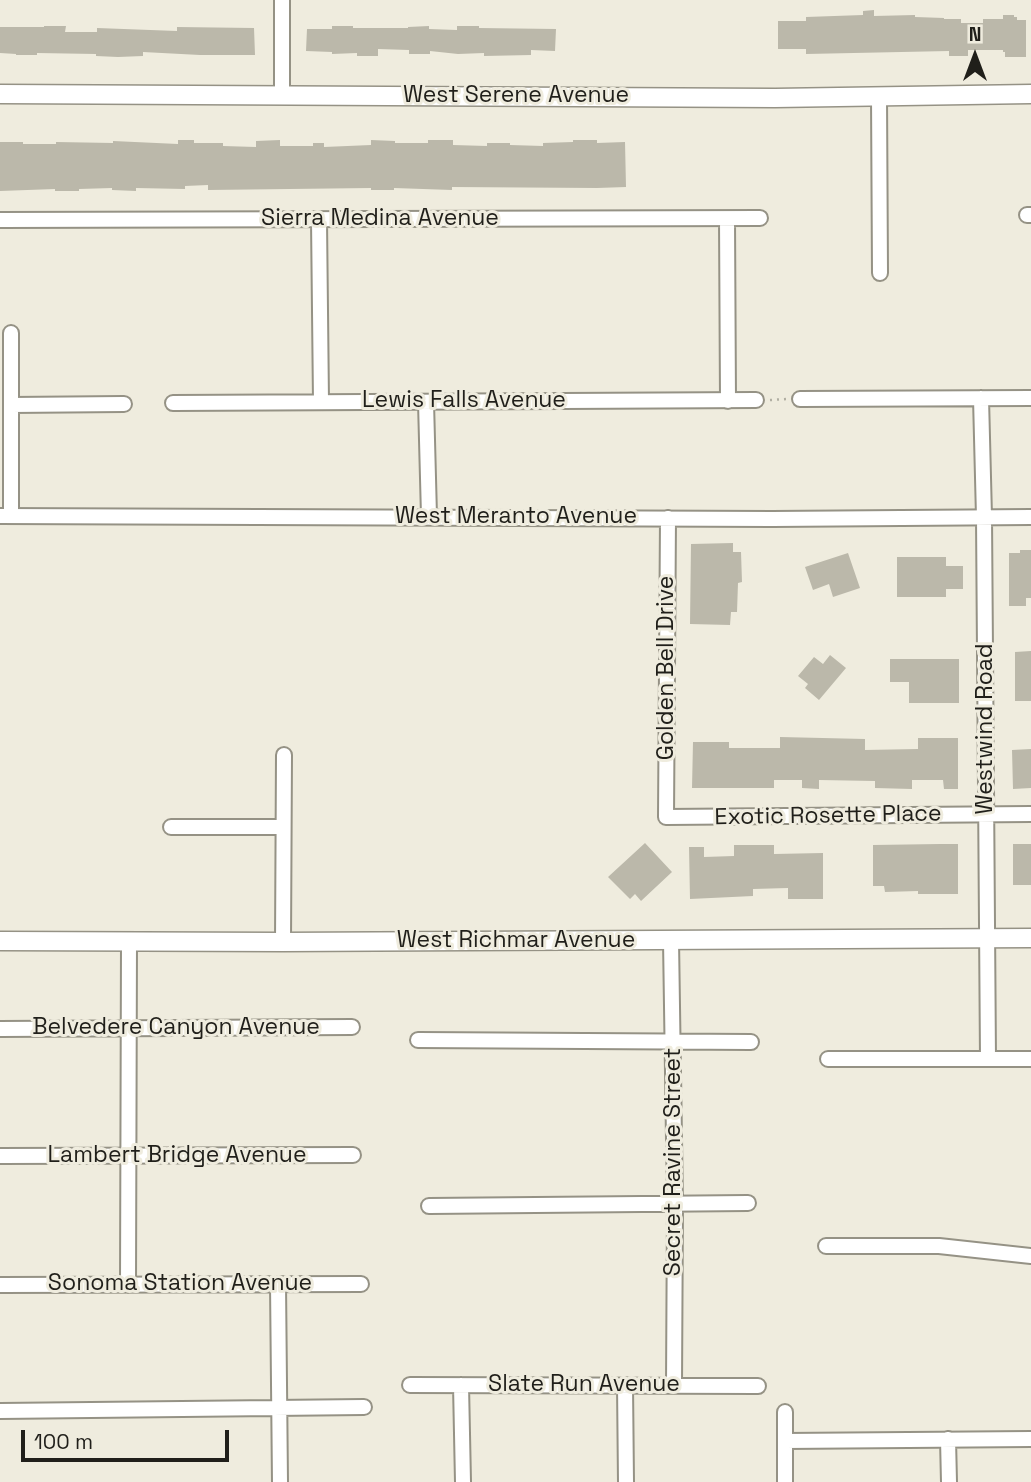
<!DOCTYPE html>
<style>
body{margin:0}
#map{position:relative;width:1031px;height:1482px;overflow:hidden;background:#efecde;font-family:"Space Grotesk",sans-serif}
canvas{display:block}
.north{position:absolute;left:940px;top:21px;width:70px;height:70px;-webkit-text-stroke:5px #efecde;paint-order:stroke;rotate:0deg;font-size:19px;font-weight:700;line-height:28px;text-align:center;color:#201f1a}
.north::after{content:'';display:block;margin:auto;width:24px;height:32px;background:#201f1a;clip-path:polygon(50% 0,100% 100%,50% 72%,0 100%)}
.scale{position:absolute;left:21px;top:1430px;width:208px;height:32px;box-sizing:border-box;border:4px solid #201f1a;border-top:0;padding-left:9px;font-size:21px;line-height:24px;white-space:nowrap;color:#201f1a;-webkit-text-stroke:5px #efecde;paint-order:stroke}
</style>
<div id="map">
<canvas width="1031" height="1482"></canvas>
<div class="north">N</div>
<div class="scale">100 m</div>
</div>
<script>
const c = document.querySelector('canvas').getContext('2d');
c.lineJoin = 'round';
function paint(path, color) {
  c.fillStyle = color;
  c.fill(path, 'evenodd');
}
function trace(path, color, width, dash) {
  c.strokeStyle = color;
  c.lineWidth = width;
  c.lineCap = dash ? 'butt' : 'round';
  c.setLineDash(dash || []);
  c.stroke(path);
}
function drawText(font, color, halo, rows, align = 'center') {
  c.font = font + ' "Space Grotesk",sans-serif';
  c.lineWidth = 6;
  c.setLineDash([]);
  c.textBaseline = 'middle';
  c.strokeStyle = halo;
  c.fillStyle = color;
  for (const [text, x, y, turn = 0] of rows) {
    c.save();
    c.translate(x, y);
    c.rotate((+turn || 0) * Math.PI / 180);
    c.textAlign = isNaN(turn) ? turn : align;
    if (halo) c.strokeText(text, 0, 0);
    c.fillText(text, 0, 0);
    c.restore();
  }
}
const building = new Path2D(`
 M874,10V16L915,15V17L944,18V19H961V23H983V19H1003V15H1014V17H1017V20H1026V57H1005V52H1003V50H968V56H949V51L806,54V49H778V21H806V17L863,15V11Z
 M44,26H66L65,32H97V28L177,31V27L254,28L255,55H200L143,52V56L118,57L96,56V54L37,53V55H16V54L0,53V27H44Z
 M332,26H353V28H408V27L429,26V29L457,30V26H479V28L556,29L555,51L531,50V55L484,56V53L458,54L430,51V54H409V50L378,49V56H357V53L332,54V52L306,51L307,29H332Z
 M178,140H194V143H223V146L256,147V141L280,140V146H313V143H324V147L371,145V140L395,141V143H428V140H453V145L487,146V143H510V145L543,146V143L573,142V140H597V143L625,142L626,187L597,188L452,187V190L394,188V190H371V188L208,190V185L185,186V189L136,188V191L112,190V188L79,189V191H55V189L0,191V142H23V144H56V142L113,143V141L178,144Z
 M733,543V552H741L742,582L738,583L737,612H731L730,625L690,624L691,544Z
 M1020,550H1031V598H1026V606H1009V553H1020Z
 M848,553L860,588L833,597L829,584L813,590L805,567Z
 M897,557H946V566H963V589H946V597H897Z
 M1031,651V701H1015V652Z
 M830,655L846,668L819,700L805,688L808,684L798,676L814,657L823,664Z
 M890,659H959V703H909V682H890Z
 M780,737L865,739V750L918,749V738H958V789H944L943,780H912V789L875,788V781L819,780V789L802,788V780H774V788H692L693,742H729V748H780Z
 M1031,749V788L1013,789L1012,750Z
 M645,843L672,872L641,901L635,894L630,899L608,877Z
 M940,844H958V894H918V891L885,892L884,886H873V845Z
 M1013,844H1031V885H1013Z
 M734,845H774V854L823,853V899H788V888L753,889V896L690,899L689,847H704V857L734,856Z`);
const path = new Path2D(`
 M770,400L787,399`);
const minor = new Path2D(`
 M282,94V0
 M879,96L880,273
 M1027,215H1031
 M727,219L728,401
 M0,220L760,218
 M319,220L321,402
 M11,333V516
 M981,398L984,517L988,1059
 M800,399L1031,398
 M426,402L429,516
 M173,403L756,400
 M11,405L124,404
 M0,516L772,519L1031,517
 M668,518L666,817L1031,814
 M171,827H283
 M671,940L675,1205L674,1385
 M283,942L284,755
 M0,1029L352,1027
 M418,1040L751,1042
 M828,1059H1031
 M0,1156L353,1155
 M429,1206L748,1203
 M826,1246H939L1031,1256
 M278,1284L280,1482
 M0,1285L361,1284
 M128,1285L129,942
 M410,1385L758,1386
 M461,1385L463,1482
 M625,1385L626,1482
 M0,1411L364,1407
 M785,1412V1482
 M948,1439L949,1482
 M785,1441L1031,1439`);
const tertiary = new Path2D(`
 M0,94L775,98L1031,94
 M0,941L283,942L1031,938`);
const streetNames = [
 ["West Serene Avenue",516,96],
 ["Sierra Medina Avenue",380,219],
 ["Lewis Falls Avenue",464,401],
 ["West Meranto Avenue",516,517],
 ["Golden Bell Drive",667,668,-90],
 ["Westwind Road",986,729,-90],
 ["Exotic Rosette Place",828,816,-1],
 ["West Richmar Avenue",516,941],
 ["Belvedere Canyon Avenue",176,1028],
 ["Lambert Bridge Avenue",177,1156],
 ["Secret Ravine Street",674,1162,-90],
 ["Sonoma Station Avenue",180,1284],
 ["Slate Run Avenue",584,1385]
];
paint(building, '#bbb8aa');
trace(minor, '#959285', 18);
trace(tertiary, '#959285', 21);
trace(path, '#b0aea2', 2.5, [2, 5]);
trace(minor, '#fff', 14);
trace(tertiary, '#fff', 18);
drawText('23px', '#201f1a', '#efecde', streetNames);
</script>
